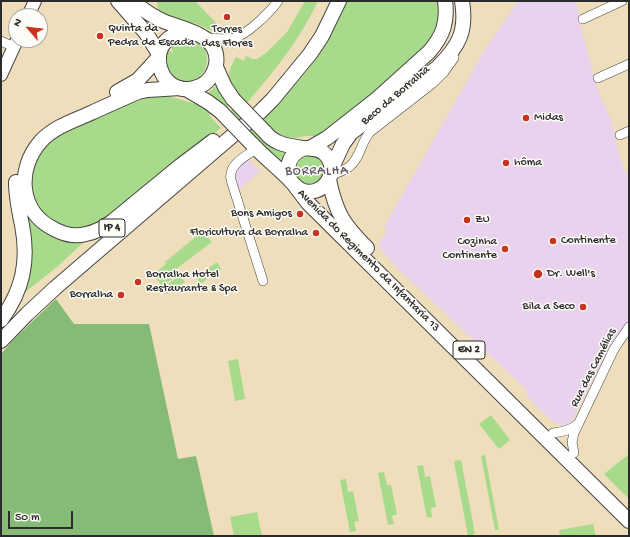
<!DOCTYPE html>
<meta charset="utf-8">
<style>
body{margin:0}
#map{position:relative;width:630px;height:537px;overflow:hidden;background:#eedebc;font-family:"Gochi Hand",sans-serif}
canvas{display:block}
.frame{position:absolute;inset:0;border:2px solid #2b2b2b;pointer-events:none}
.north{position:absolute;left:8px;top:8px;width:40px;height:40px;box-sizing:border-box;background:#fdfcf7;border:1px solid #a9a8a5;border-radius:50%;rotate:298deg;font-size:11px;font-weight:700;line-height:16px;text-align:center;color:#2b2b2b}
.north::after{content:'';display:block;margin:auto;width:14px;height:18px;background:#c8321e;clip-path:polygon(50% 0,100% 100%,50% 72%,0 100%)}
.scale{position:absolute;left:8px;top:511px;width:65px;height:18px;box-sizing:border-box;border:2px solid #2b2b2b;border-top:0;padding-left:5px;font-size:12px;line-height:14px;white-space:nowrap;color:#2b2b2b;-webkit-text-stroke:3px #fdfcf7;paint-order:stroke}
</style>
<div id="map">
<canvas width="630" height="537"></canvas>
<div class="frame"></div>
<div class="north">N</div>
<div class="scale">50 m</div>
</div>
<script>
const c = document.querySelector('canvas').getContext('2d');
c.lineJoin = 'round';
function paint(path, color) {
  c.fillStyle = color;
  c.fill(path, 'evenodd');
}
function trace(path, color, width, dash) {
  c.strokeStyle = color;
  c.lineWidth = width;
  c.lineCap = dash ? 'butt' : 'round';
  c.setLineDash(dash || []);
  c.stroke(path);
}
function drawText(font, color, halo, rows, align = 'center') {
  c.font = font + ' "Gochi Hand",sans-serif';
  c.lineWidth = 3;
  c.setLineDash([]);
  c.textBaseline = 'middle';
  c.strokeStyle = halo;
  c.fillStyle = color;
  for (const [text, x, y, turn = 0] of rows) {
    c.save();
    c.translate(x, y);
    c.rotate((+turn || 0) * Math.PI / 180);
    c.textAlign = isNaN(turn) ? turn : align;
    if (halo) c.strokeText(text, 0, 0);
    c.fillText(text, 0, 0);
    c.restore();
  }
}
const built = new Path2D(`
 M518,1H576L582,31L598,91L612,122L615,138L619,155L625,172L629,179V325L602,361L574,417L571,422L566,425H560L552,421L527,397V390L398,269L378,246L387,229L384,227L484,51Z
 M246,159L250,161L260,171L239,190L234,173L235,168Z`);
const green = new Path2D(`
 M157,1H195L225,32L213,31L196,24L176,19L158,11Z
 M305,1H318C300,40 274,71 247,103C231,86 222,80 236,57L244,61L246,56L253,59H257L266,53L287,32Z
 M347,1H441L442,7L434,40L335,128L318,136H305L296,138L286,137L278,133L272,129L261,117C276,102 293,88 307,71C322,52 337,23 347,1Z
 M185,38C224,43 205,93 178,80C175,79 173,76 171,74C163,67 164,57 168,48L172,53L173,51L171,48L173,45L177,43L180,45H181L178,40Z
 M217,85L230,104L223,110L207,94Z
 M165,95L202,106L212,112L209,115L221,128L114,216L83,228H67L52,221L40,212L34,200L31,187V173L37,160L45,148L58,137L106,113L149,97Z
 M234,108L270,145L285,152L280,161L227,114Z
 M308,154C311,155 315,155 317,156C333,164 321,189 305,183C295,180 290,165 299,158C302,156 305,155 308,154Z
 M24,208L85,241L57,267L24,293L26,282Z
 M203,231L212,242L176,269L179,274L162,286L153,275L166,264L165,262Z
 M217,262L221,269L200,284L196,277Z
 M180,275L185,282L167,294L163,288Z
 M238,359L245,399L235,401L228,361Z
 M491,415L510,440L499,449L479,424Z
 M629,454V499L604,474Z
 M485,455L499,530H495L481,456Z
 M461,460L475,534L468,536L454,461Z
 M423,465L425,477L430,476L436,507L431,508L432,517L427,518L417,466Z
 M384,472L387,485H391L397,514L392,516L394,524L388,525L378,473Z
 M346,479L348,492L353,491L359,521L354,522L356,531L350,532L340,480Z
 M257,512L262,536H234L230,517Z
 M593,524L596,536H560L559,530Z`);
const forest = new Path2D(`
 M56,299L74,324H149L178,459L196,456L214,536H1V354L16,337Z`);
const minor = new Path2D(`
 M583,19L622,1
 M205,38C215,38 225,40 234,38C247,35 270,12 278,1
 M1,41L14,47
 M598,78L629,64
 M620,135L629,131
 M256,149C245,157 228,164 231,180L263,281
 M331,175C337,173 343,171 349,167C360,159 361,142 370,132L433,83L444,72L454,58
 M553,433C563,432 572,430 579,423
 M574,453L572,442L574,433L614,349L629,327`);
const secondary = new Path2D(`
 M28,16L35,1
 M1,75L17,40`);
const primary = new Path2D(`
 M118,1L146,33L159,54
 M132,1C142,9 152,16 163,21C184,30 221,34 216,65C214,74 208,83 200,86C157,105 138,31 192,32
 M216,67L225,87L233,99
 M186,89L208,102L220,111
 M252,144C263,156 276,166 288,178C292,182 295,187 301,190C322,199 341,172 326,155C320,148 312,149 304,148C296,147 287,146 280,143C274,141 269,137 265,132
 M290,179C285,164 290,153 305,148
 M329,180C336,213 343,224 367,248
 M295,186L308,203L629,521`);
const trunk = new Path2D(`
 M180,88L148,90L138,92C122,99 106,106 91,113C73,121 54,127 41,141C16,169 19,212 54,229C63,234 75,237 86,234C96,232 105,227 113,221L180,166L213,141
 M117,92L138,80L159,57
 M310,148L327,138L336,131L378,98L429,52C443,36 448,22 445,1
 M331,170L343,144L351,133L438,67C459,46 467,31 462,1
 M1,320C23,290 29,261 22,225C19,211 16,197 16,182
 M1,341L27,314L55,288L260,112L273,99L310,54L322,36L339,1`);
const primaryBridge = new Path2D(`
 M233,99L265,132
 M220,111L252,144`);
const markers = [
 [227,17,4,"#c8321e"],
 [100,36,4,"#c8321e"],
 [526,118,4,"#c8321e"],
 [506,163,4,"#c8321e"],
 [300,214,4,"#c8321e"],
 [467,220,4,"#c8321e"],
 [316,233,4,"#c8321e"],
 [553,241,4,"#c8321e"],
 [505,249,4,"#c8321e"],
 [538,274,5,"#c8321e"],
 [138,282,4,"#c8321e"],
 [121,295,4,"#c8321e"],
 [583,307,4,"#c8321e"]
];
const shields = [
 [112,228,26],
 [469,350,32]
];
const shieldNames = [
 ["IP 4",112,228],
 ["EN 2",469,350]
];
const poiNames = [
 ["Quinta da",108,29],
 ["Pedra da Escada",108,43],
 ["Torres",227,30,"center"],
 ["das Flores",227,44,"center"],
 ["Midas",534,118],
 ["hôma",514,163],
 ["Bons Amigos",292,214,"right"],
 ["ZU",475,220],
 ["Floricultura da Borralha",308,233,"right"],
 ["Continente",561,241],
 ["Cozinha",497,242,"right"],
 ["Continente",497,256,"right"],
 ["Dr. Well's",547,274],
 ["Borralha Hotel",146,275],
 ["Restaurante & Spa",146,289],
 ["Borralha",113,295,"right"],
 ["Bila a Seco",575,307,"right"]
];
const streetNames = [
 ["Beco da Borralha",396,96,-40],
 ["Avenida do Regimento da Infantaria 13",368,261,45],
 ["Rua das Camélias",594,368,-63]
];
const neighbourhoodNames = [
 ["BORRALHA",317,172]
];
paint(built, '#e8d2ee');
paint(green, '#a7db8b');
paint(forest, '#85bb77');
trace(minor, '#484641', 10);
trace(secondary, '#484641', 14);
trace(primary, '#484641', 16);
trace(trunk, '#484641', 16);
trace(minor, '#fff', 9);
trace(secondary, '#fff', 12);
trace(primary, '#fff', 14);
trace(trunk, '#fff', 14);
trace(primaryBridge, '#484641', 16, []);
trace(primaryBridge, '#fff', 14);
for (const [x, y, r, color] of markers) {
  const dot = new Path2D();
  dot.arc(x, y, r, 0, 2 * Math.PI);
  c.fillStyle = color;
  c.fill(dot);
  trace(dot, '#fdfcf7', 1.5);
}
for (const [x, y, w] of shields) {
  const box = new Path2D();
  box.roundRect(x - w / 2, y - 9, w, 18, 3);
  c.fillStyle = '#fdfcf7';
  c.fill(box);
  trace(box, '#2b2b2b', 1);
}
drawText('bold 11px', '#2b2b2b', null, shieldNames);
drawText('12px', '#2b2b2b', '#fdfcf7', poiNames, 'left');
drawText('12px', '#2b2b2b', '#fdfcf7', streetNames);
c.letterSpacing = '1px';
drawText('13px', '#63586b', '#fdfcf7', neighbourhoodNames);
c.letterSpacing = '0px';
</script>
